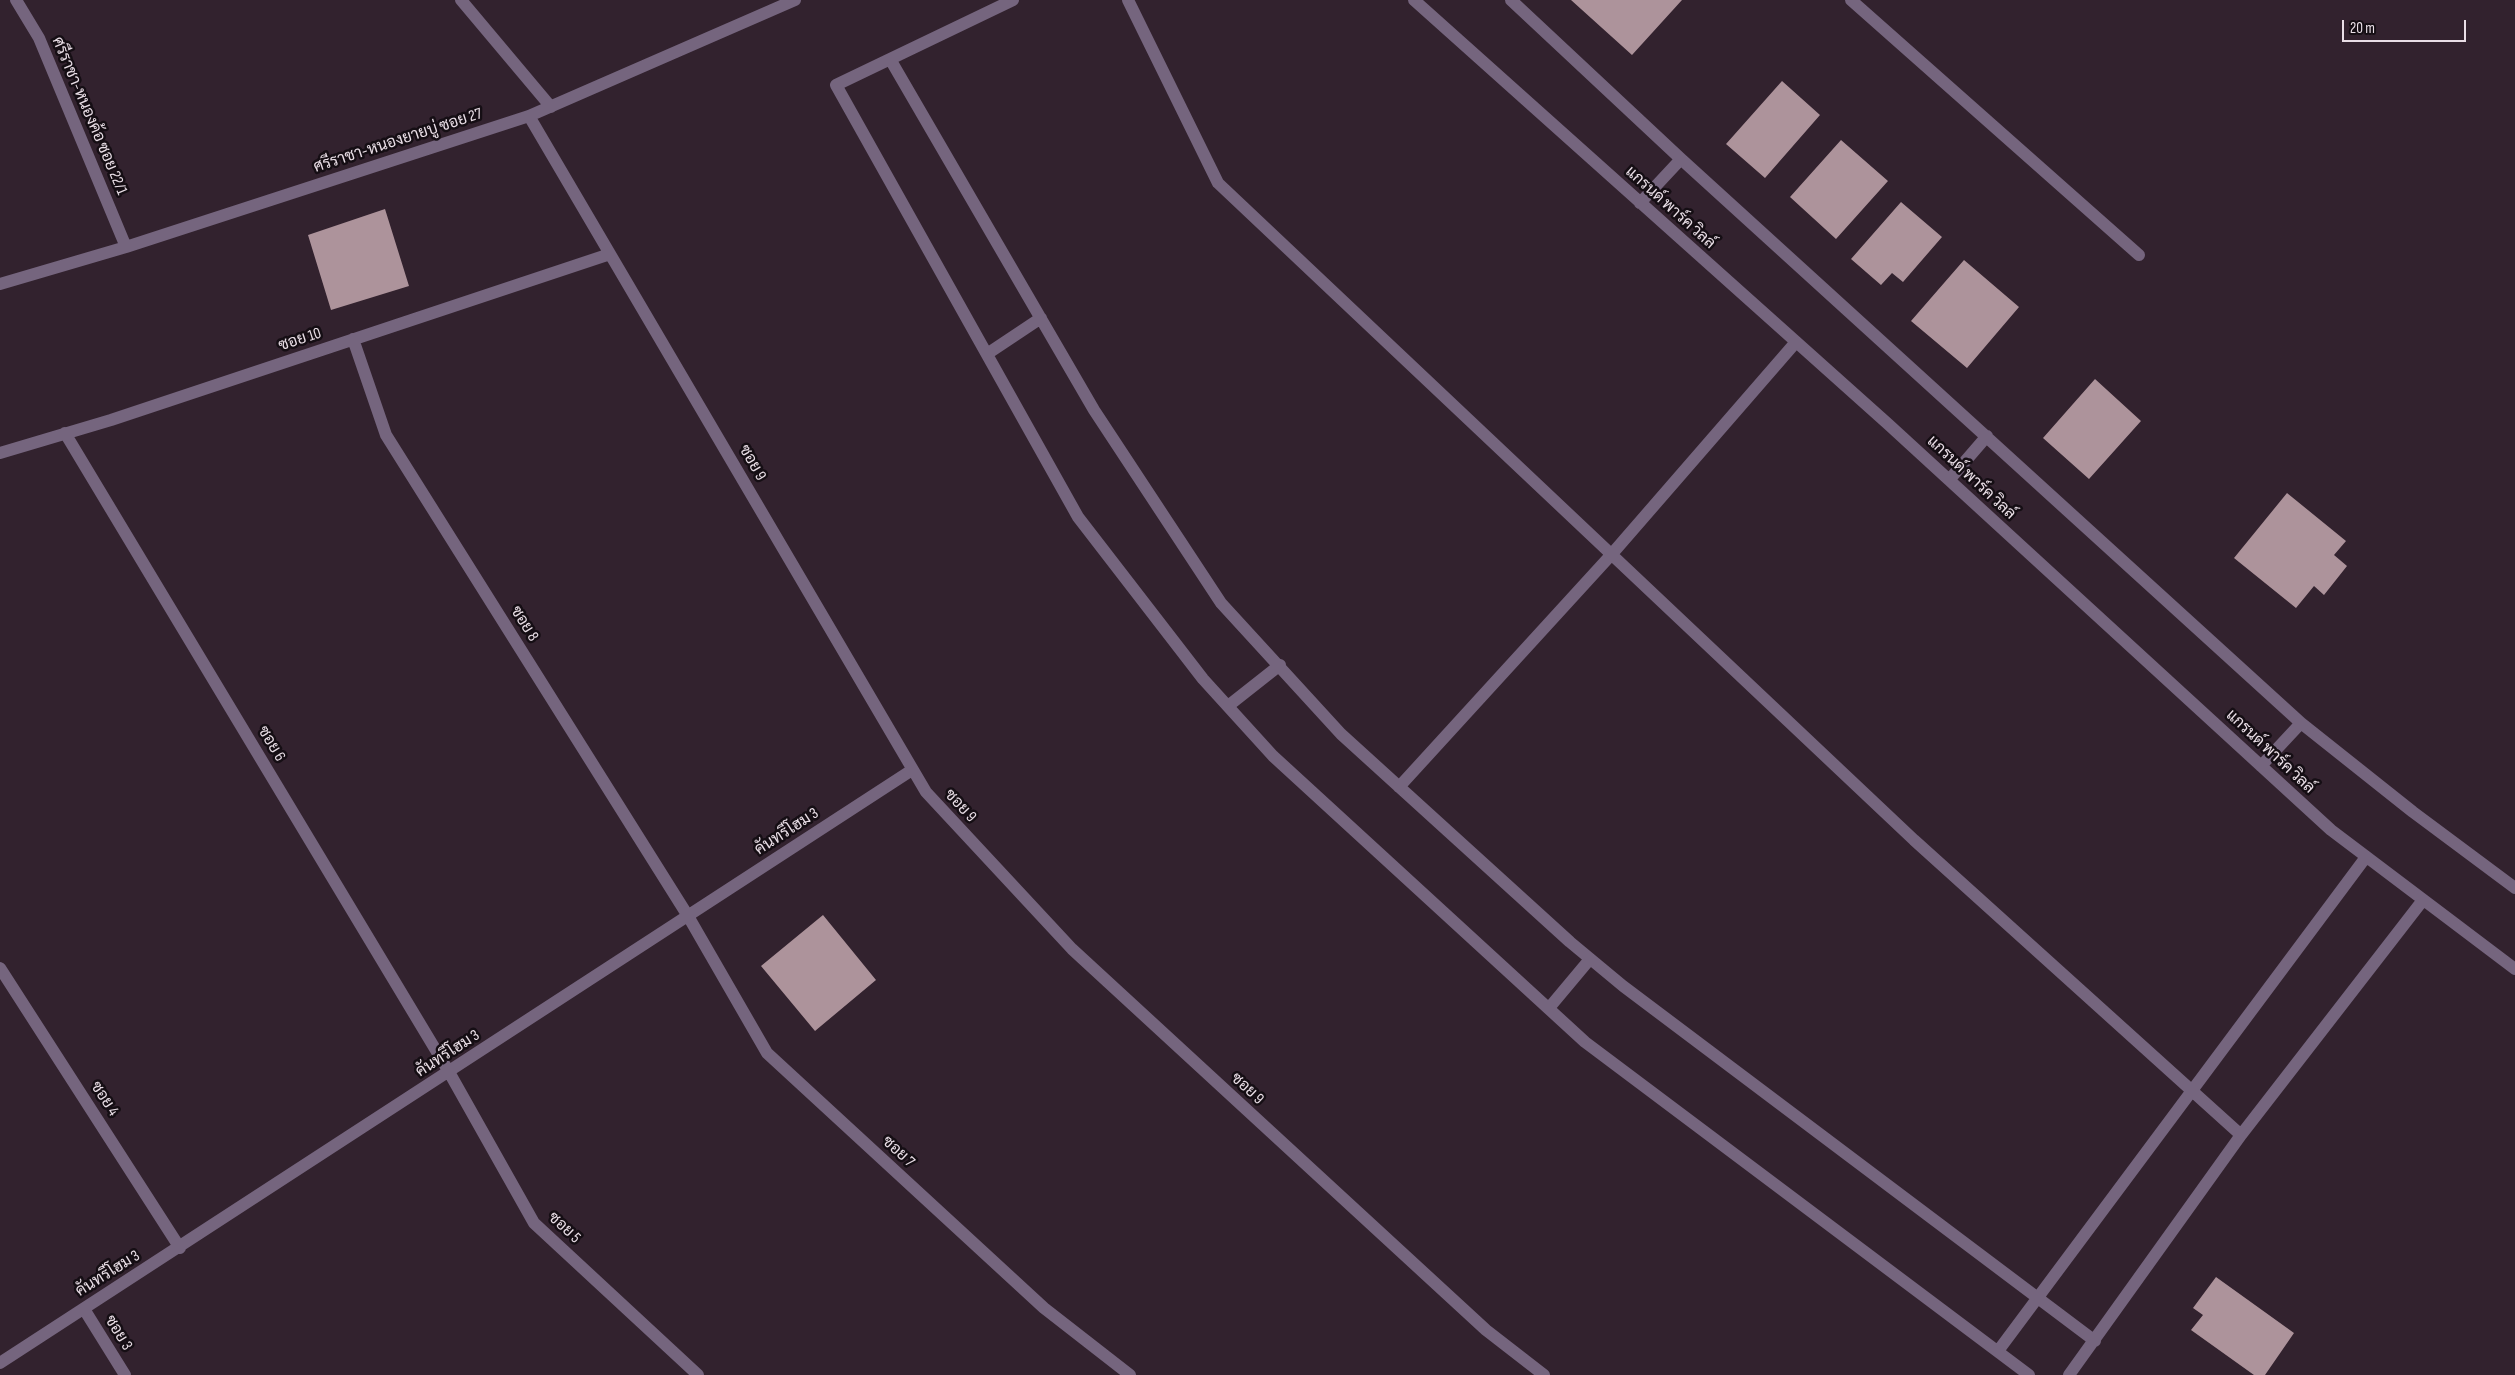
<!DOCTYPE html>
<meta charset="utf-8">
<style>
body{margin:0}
#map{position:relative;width:2515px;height:1375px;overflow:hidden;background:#32222e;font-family:"Sofia Sans Condensed",sans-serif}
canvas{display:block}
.scale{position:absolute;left:2342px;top:20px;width:124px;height:22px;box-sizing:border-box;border:2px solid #e9dee6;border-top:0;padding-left:6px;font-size:15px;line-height:18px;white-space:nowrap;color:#e9dee6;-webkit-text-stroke:4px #150e14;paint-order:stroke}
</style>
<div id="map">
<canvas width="2515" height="1375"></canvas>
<div class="scale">20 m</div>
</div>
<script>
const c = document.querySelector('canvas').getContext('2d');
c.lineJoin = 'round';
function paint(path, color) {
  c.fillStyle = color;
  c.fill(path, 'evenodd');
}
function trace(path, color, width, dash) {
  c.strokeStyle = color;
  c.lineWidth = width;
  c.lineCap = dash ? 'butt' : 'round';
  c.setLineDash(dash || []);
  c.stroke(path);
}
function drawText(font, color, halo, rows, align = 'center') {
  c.font = font + ' "Sofia Sans Condensed",Sarabun,sans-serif';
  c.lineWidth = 5;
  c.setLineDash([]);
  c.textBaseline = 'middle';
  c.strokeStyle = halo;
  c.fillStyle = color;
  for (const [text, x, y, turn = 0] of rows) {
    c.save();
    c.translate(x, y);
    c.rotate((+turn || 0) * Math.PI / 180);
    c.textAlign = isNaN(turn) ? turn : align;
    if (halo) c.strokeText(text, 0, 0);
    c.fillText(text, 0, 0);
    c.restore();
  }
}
const building = new Path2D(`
 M1571,0H1682L1632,55Z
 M1782,81L1820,115L1765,178L1726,144Z
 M1841,140L1888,181L1836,239L1790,197Z
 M1901,202L1942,237L1903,282L1892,273L1881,285L1851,259Z
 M385,209L409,286L331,310L308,235Z
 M1964,260L2019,307L1967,368L1911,321Z
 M2095,379L2141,421L2089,479L2043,438Z
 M2287,493L2346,541L2334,555L2347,566L2324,595L2314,586L2296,608L2234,558Z
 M823,915L876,980L815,1031L761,966Z
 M2216,1277L2294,1333L2265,1375H2254L2191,1330L2203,1315L2193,1308Z`);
const minor = new Path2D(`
 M16,0L39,38L126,247
 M461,0L551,107
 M1013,0L836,85L1078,517L1203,679L1273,756L1585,1042L2029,1375
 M1128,0L1218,183L1914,840L2241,1135
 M1414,0L1888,424L2331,830L2515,969
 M1511,0L1681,159L2301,723L2413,812L2515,888
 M1851,0L2139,255
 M890,59L1094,410L1221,603L1341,734L1570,942L1623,986L2095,1341
 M529,116L926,792L1072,949L1486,1330L1544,1375
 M1640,203L1681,159
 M0,284L126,247L529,116L795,0
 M353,339L386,435L688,916L767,1053L1044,1308L1130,1375
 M987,354L1041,318
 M65,433L449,1072L534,1223L698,1375
 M0,453L111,420L610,254
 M1949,480L1987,436
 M1228,706L1280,665
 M2261,766L2301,723
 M1399,787L1611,555L1796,342
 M0,968L180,1248
 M1549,1008L1590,959
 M84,1309L125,1375
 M1998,1351L2366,857
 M0,1363L912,770
 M2069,1375L2241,1135L2423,900`);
const streetNames = [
 ["ศรีราชา-หนองค้อ ซอย 22/1",89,116,67],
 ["ศรีราชา-หนองยายบู่ ซอย 27",398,141,-18],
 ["แกรนด์ พาร์ค วิลล์",1670,208,42],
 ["ซอย 10",300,340,-18],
 ["ซอย 9",752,463,60],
 ["แกรนด์ พาร์ค วิลล์",1971,478,43],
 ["ซอย 8",524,624,58],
 ["ซอย 6",271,744,59],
 ["แกรนด์ พาร์ค วิลล์",2270,752,43],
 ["ซอย 9",960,806,47],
 ["คันทรีโฮม 3",787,832,-33],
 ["คันทรีโฮม 3",448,1054,-33],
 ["ซอย 9",1247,1089,43],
 ["ซอย 4",104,1099,57],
 ["ซอย 7",898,1152,43],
 ["ซอย 5",564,1228,43],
 ["คันทรีโฮม 3",108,1274,-32],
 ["ซอย 3",118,1333,58]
];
paint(building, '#ad939b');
trace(minor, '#75657e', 12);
drawText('16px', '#e9dee6', '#150e14', streetNames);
</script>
